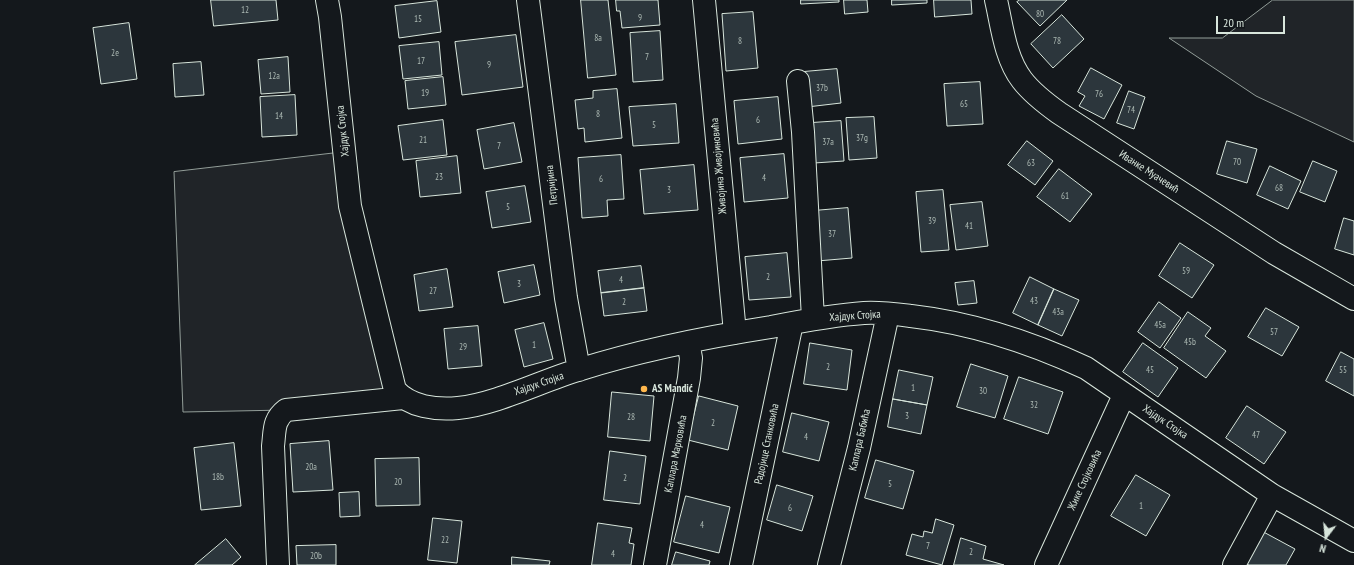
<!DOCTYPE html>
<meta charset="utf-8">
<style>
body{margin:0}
#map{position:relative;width:1354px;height:565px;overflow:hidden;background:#14181c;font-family:"PT Sans Narrow",sans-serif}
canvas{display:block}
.north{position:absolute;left:1306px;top:517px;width:40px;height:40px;-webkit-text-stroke:3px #14181c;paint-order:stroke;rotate:196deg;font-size:11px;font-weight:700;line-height:16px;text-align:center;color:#d8e6dc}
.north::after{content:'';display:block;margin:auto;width:14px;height:18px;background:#d8e6dc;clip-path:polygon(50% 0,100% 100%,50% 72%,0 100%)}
.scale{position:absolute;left:1216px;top:16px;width:69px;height:18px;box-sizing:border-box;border:2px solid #d8e6dc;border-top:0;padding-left:5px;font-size:12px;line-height:14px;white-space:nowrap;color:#d8e6dc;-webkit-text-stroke:3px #14181c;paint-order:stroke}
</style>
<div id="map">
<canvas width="1354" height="565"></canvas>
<div class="north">N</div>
<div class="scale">20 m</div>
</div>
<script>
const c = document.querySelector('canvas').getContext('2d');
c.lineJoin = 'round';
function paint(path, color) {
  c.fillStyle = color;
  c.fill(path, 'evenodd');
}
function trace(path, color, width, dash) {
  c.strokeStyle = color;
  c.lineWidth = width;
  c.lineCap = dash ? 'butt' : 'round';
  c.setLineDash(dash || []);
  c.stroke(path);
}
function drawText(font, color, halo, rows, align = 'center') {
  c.font = font + ' "PT Sans Narrow",sans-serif';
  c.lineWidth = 3;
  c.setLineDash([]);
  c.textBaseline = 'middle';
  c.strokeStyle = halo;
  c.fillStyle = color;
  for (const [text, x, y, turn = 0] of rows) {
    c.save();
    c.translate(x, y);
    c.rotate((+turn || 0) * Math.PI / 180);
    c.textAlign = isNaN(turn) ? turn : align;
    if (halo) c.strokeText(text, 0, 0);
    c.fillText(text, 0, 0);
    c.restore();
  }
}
const green = new Path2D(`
 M1273,0H1354V142L1256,96L1169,38H1222Z
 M345,152L395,390L286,410L183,412L174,172Z`);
const building = new Path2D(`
 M211,0H276L278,20L214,26Z
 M581,0H608L616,75L588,78Z
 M616,0H658L660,25L622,28L620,11H617Z
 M801,0H839V2L801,4Z
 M844,0H867L868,12L845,14Z
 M892,0H927V3L892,5Z
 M934,0H971L972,14L935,17Z
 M1020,0H1067L1040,26L1017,2Z
 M437,1L441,32L399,38L395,6Z
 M753,12L758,68L726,71L722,14Z
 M1062,15L1084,39L1053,68L1031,44Z
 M129,23L137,79L101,84L93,28Z
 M660,31L663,80L633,82L630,33Z
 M516,35L523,87L462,95L455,42Z
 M439,42L442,75L403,79L399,46Z
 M288,57L290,92L261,94L258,60Z
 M201,62L204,95L175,97L173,64Z
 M1091,68L1122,85L1104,119L1079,106L1085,96L1078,92Z
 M837,69L841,103L807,107L803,72Z
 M443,77L446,105L408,109L405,81Z
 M980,82L983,124L947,126L944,84Z
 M617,89L622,138L585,142L584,128L578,129L575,100L593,98V91Z
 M1129,91L1145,97L1134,129L1117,123Z
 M295,95L297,135L262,137L260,97Z
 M778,97L782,139L738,144L734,101Z
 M676,104L679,143L633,146L629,107Z
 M874,117L877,158L849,160L846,118Z
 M443,120L447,155L403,160L398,126Z
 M841,121L844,161L814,163L811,123Z
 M514,123L522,162L484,169L477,130Z
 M1027,141L1053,161L1035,185L1008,165Z
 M1227,141L1257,149L1247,183L1217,174Z
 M784,154L788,198L744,202L740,158Z
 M621,155L624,199L607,200L608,216L582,218L578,158Z
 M457,156L461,193L420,197L416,161Z
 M1313,161L1337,171L1325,202L1300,192Z
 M694,165L698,210L644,214L640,170Z
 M1270,166L1301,181L1288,209L1257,195Z
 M1059,169L1092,194L1070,222L1037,197Z
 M525,186L531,222L492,228L486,192Z
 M943,190L949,250L921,252L916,192Z
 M982,202L988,246L956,250L950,205Z
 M848,208L852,258L817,261L813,211Z
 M1344,218L1354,221V255L1335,249Z
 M1180,243L1214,265L1192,298L1159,276Z
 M787,253L791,297L749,300L745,257Z
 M534,265L540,295L504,303L498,272Z
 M641,266L644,288L601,293L598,271Z
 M447,269L453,307L419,311L414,275Z
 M1030,277L1054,289L1038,325L1013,313Z
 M974,281L977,303L958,305L955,283Z
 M644,288L647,311L604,316L601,293Z
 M1054,289L1079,300L1062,336L1038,325Z
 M1159,302L1181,318L1160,348L1138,332Z
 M1266,308L1299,327L1282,356L1248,337Z
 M1188,312L1211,328L1205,336L1226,351L1206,378L1164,348Z
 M544,323L553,359L524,367L515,330Z
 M478,326L482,366L448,369L444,329Z
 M810,343L852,350L847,390L804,384Z
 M1143,343L1178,368L1158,397L1123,372Z
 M1341,352L1354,359V396L1326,381Z
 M971,364L1008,376L995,418L957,407Z
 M899,370L933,377L927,405L893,399Z
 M1019,377L1063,392L1048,434L1004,419Z
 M612,392L654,396L650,441L608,437Z
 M699,396L738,406L728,450L688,440Z
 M893,399L927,405L921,434L888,427Z
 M1247,406L1286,432L1264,464L1226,438Z
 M792,413L829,422L819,461L783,452Z
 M329,441L333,490L293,492L290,444Z
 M234,443L241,506L201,510L194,448Z
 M610,451L646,456L640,504L604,500Z
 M419,458L420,505L376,506L375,459Z
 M876,460L914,471L903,509L865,498Z
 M1136,475L1170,495L1146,536L1111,516Z
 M777,485L813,496L802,531L767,520Z
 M359,492L360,516L340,517L339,493Z
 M686,496L730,507L719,553L674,542Z
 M433,518L462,521L457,563L428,560Z
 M936,519L954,525L942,565L906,555L912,534L923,537L924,531L932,533Z
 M598,523L632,528L629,543L634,544L631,565H592Z
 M1258,529L1295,549L1286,565H1249L1241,561Z
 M961,538L986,546L983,559L1004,565H954Z
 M226,539L241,557L232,565H195Z
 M336,545V565H297L296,546Z
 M676,552L710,561L709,565H672Z
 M512,557L550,561L549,565H512Z`);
const minor = new Path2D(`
 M327,0L330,17L350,206L395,390C410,407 436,410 458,408C497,404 541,381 578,370C641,350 707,337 771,327C802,321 833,315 864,313C880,312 895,314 911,316C972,323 1030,342 1086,368L1272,495L1354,541
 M528,0L566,298L579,370
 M704,0L735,333
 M996,0C1002,26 1005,58 1022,80C1032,93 1045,103 1059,113L1274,253L1354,299
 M798,81L803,132L813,319
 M278,565L273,446C275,430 273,420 286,410L403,398
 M655,565L689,378L691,358L688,342
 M741,565L792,323
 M829,565L859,448L888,314
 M1046,565L1124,395
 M1234,565L1272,495`);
const markers = [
 [644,389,4,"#ffb74d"]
];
const numberNames = [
 ["12",245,10],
 ["80",1040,14],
 ["9",640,18],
 ["15",418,19],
 ["8a",598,38],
 ["8",740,41],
 ["78",1057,41],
 ["2e",115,53],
 ["7",647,57],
 ["17",421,61],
 ["9",489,65],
 ["12a",274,76],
 ["37b",822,88],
 ["19",425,93],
 ["76",1099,94],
 ["65",964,104],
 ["74",1131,110],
 ["8",598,114],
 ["14",279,116],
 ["6",758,120],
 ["5",654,125],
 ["37g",862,138],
 ["21",423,140],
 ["37a",828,142],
 ["7",499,146],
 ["70",1237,162],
 ["63",1031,163],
 ["23",439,177],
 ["4",764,178],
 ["6",601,179],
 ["68",1279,188],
 ["3",669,190],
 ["61",1065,196],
 ["5",508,207],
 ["39",932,221],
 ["41",969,226],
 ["37",832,234],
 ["59",1186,271],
 ["2",768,277],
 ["4",621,280],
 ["3",519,284],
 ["27",433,291],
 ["43",1034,301],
 ["2",624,302],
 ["43a",1058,312],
 ["45a",1160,325],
 ["57",1274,332],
 ["45b",1190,342],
 ["1",534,345],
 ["29",463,347],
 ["2",828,367],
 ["45",1150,370],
 ["55",1343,370],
 ["1",913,388],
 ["30",983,391],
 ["32",1034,405],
 ["3",907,416],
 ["28",631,417],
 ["2",713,423],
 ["47",1256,435],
 ["4",806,437],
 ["20a",311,467],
 ["18b",218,477],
 ["2",625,478],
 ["20",398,482],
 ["5",890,484],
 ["1",1141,506],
 ["6",790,508],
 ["4",702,525],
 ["22",445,540],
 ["7",928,546],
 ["2",971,552],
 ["4",613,554],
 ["20b",316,556]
];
const streetNames = [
 ["Хајдук Стојка",343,131,-96],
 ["Живојина Живојиновића",719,166,-95],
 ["Иванке Муачевић",1149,172,33],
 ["Петријина",552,185,-97],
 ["Хајдук Стојка",855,316,-4],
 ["Хајдук Стојка",539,384,-19],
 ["Хајдук Стојка",1165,422,34],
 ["Каплара Бабића",860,440,-77],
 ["Радојице Станковића",767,444,-78],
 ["Каплара Марковића",676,454,-79],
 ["Жике Стојковића",1085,480,-65]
];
const poiNames = [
 ["AS Mandić",652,389]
];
paint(green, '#202428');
trace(green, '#939e99', 1);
paint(building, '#2c363c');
trace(building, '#d8e6dc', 1);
trace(minor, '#d8e6dc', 24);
trace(minor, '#14181c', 22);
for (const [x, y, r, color] of markers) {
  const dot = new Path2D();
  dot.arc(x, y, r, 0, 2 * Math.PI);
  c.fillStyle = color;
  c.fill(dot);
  trace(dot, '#14181c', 1.5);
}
drawText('9px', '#adbab4', null, numberNames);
drawText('11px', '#d8e6dc', '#14181c', streetNames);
drawText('bold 11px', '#d8e6dc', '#14181c', poiNames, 'left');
</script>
